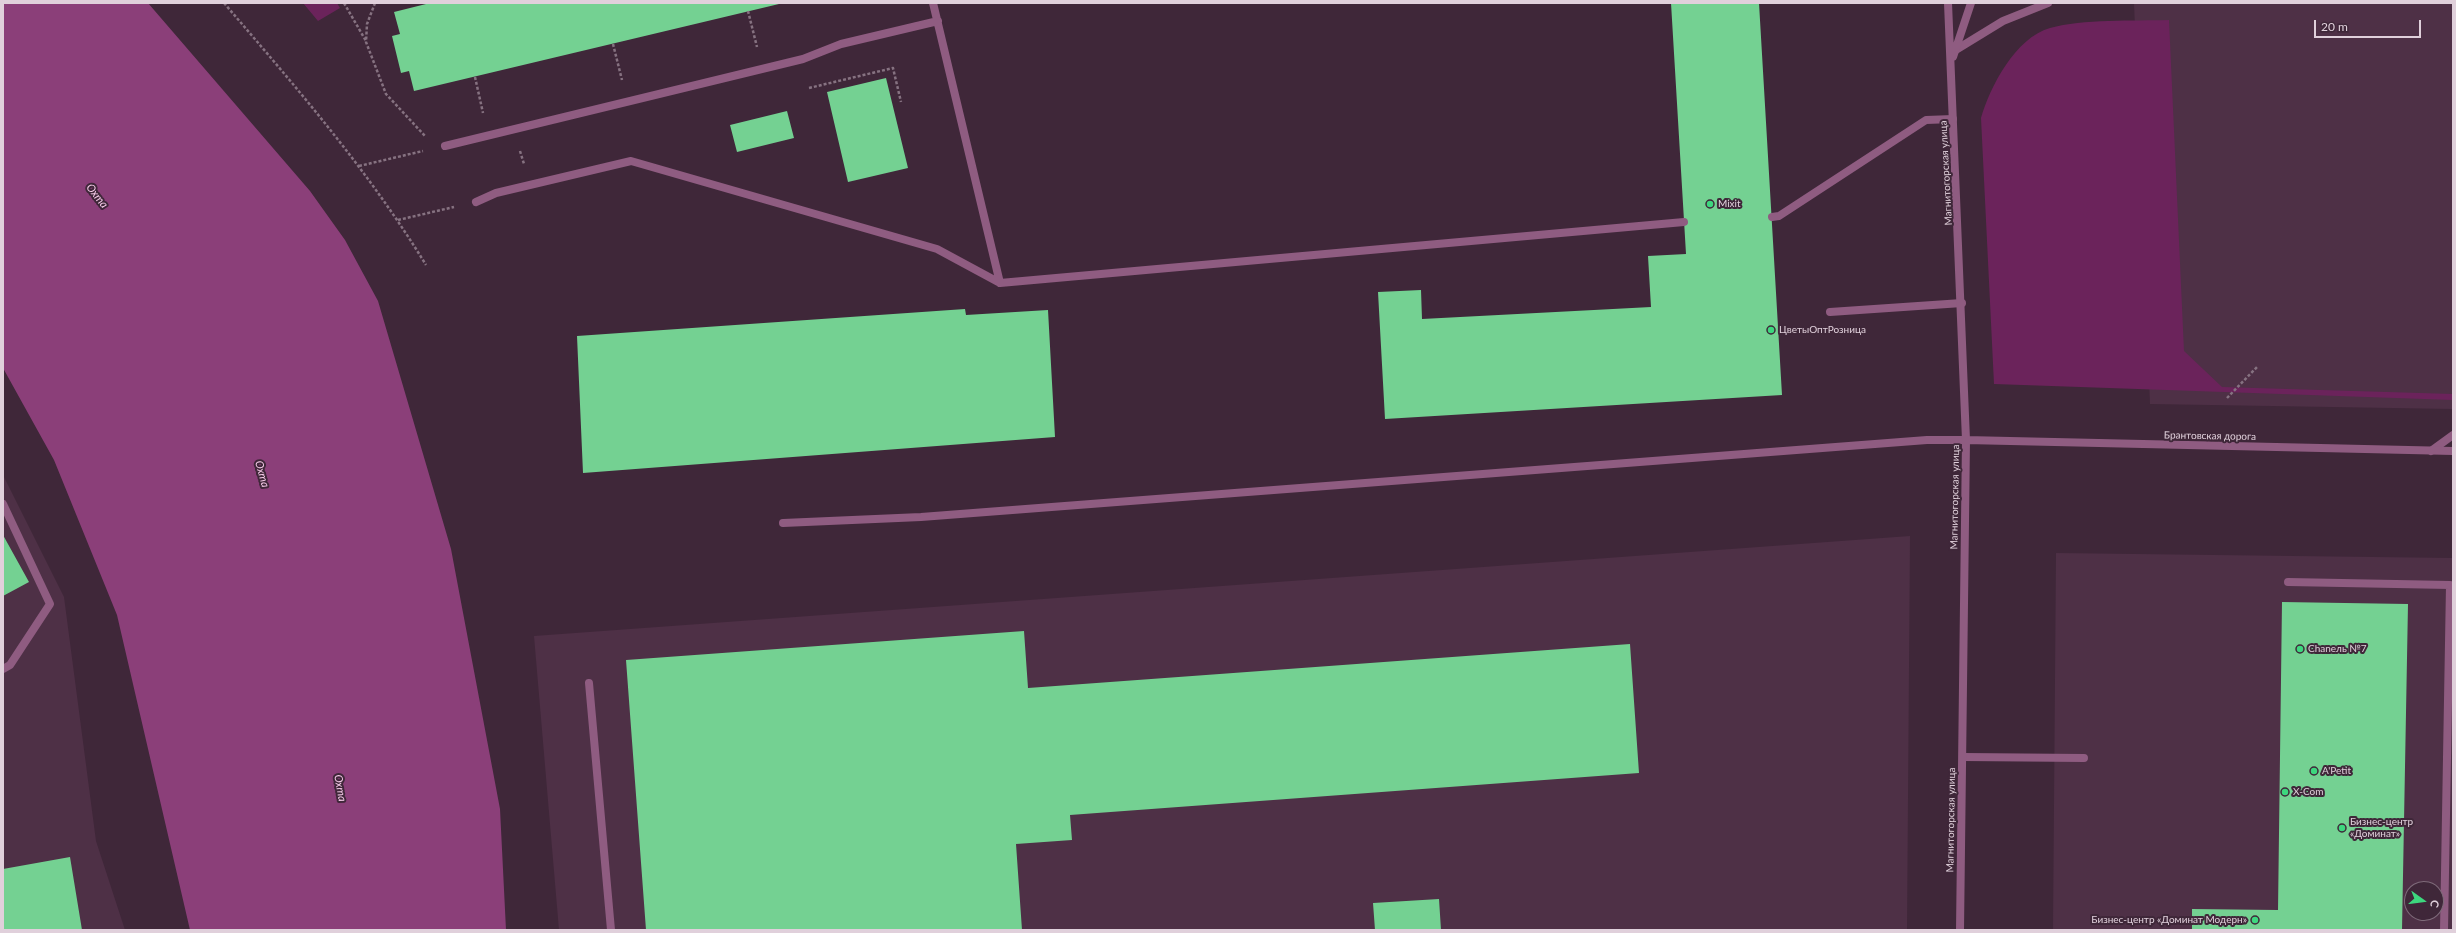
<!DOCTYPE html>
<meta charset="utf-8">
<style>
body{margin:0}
#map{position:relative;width:2456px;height:933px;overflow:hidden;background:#3f2739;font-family:Lato,sans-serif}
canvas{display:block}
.frame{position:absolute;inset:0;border:4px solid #e0d0db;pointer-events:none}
.north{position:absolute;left:2404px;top:881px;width:40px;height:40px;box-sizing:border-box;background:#3f2739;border:1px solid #7f6b7a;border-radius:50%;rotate:104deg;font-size:11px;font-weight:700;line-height:16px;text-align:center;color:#e0d0db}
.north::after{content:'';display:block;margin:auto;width:14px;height:18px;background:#3dd77e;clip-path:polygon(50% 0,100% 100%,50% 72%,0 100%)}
.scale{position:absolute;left:2314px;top:20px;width:107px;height:18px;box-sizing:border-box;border:2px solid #e0d0db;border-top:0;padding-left:5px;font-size:12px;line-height:14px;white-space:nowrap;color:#e0d0db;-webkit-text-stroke:3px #3f2739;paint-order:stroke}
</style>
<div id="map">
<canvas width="2456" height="933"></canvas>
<div class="frame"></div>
<div class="north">С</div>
<div class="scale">20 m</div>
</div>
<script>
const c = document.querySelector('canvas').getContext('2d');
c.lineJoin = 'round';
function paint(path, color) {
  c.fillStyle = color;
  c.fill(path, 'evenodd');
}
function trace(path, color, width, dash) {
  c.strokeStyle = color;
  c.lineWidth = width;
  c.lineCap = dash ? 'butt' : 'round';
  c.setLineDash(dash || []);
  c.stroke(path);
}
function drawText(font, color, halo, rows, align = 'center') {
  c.font = font + ' Lato,sans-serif';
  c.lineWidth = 4;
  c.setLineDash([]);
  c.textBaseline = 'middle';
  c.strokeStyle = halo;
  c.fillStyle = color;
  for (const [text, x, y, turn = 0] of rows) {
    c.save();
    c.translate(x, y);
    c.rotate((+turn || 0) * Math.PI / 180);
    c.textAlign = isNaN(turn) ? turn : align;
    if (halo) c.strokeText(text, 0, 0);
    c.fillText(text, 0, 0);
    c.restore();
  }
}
const built = new Path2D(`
 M2134,3H2453V409L2150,404Z
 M3,475L64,597L96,841L125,930H3Z
 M1910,536L1907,930H559L534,636Z
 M2056,553L2453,558V930H2053ZM2412,889H2436V913H2412Z`);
const green = new Path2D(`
 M303,3H337L340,8L318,21Z
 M2169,20L2184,351L2222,387L2453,394V400L1994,384L1981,118C1990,87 2015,38 2050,28C2083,19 2133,21 2169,20Z`);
const water = new Path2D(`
 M3,3H148L310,191L345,240L378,301L451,549L500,809L506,930H190L117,615L54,460L3,368Z`);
const building = new Path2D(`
 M430,3H779V4L414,91L409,71L401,73L392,36L400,34L394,12Z
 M1671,3H1759L1782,395L1385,419L1378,292L1421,290L1422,319L1651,307L1648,256L1686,254Z
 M886,78L908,168L848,182L827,92Z
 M787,111L794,138L737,152L730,125Z
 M965,309L966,315L1048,310L1055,437L583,473L577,336Z
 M3,535L29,582L3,596Z
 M2282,602L2408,604L2402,930H2192V909L2278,910Z
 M1024,631L1028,688L1630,644L1639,773L1070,815L1072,840L1016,844L1022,930H646L626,660Z
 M70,857L82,930H3V869Z
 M1439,899L1441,930H1375L1373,903Z`);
const path = new Path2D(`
 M224,3C296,87 368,170 426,265
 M344,3L366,41
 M375,3L367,24L366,42L386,94L425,136
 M748,11L757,47
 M613,44L622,80
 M475,77L483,113
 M809,88L893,68L901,102
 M520,151L524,164
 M359,166L423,151
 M398,220L454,207
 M2227,398L2258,366`);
const lane = new Path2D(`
 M933,3L1000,283
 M1954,51L2003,21L2048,3
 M445,146L803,59L841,44L938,21
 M476,202L496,193L631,161L937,249L1000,283L1684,222
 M1772,217L1779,216L1926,120L1953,119
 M1830,312L1962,303
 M2431,451L2453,435
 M3,504L50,604L10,665L3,669
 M783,523L921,517L1927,440H1966
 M2288,582L2450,585L2444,930
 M589,683L611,930
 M1963,757L2084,758`);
const street = new Path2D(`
 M1948,3L1966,440L1960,930
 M1953,57L1971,3
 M1966,440L2453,451`);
const markers = [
 [1710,204,4,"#3dd77e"],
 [1771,330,4,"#3dd77e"],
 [2300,649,4,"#3dd77e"],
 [2314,771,4,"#3dd77e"],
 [2285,792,4,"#3dd77e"],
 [2342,828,4,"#3dd77e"],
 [2255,920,4,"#3dd77e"]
];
const streetNames = [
 ["Магнитогорская улица",1946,173,-93],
 ["Брантовская дорога",2210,436,1],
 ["Магнитогорская улица",1955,497,-89],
 ["Магнитогорская улица",1951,820,-89]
];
const poiNames = [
 ["Mixit",1718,204],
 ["ЦветыОптРозница",1779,330],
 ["Chaneль №7",2308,649],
 ["A'Petit",2322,771],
 ["X-Com",2293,792],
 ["Бизнес-центр",2350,822],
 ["«Доминат»",2350,834],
 ["Бизнес-центр «Доминат Модерн»",2247,920,"right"]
];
const waterNames = [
 ["Охта",97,196,51],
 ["Охта",262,474,75],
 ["Охта",340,788,80]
];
paint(built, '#4e3046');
paint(green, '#6b235b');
paint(water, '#8b3f79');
paint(building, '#74d192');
trace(path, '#867281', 2.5, [3, 2]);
trace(lane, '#8f5c81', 8);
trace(street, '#8f5c81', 8);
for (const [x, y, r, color] of markers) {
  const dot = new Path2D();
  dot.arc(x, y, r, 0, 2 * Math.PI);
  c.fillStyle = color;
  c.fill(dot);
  trace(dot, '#3f2739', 1.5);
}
drawText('10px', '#e0d0db', '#3f2739', streetNames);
drawText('10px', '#e0d0db', '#3f2739', poiNames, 'left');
drawText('italic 11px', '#f6cbe9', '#3f2739', waterNames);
</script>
